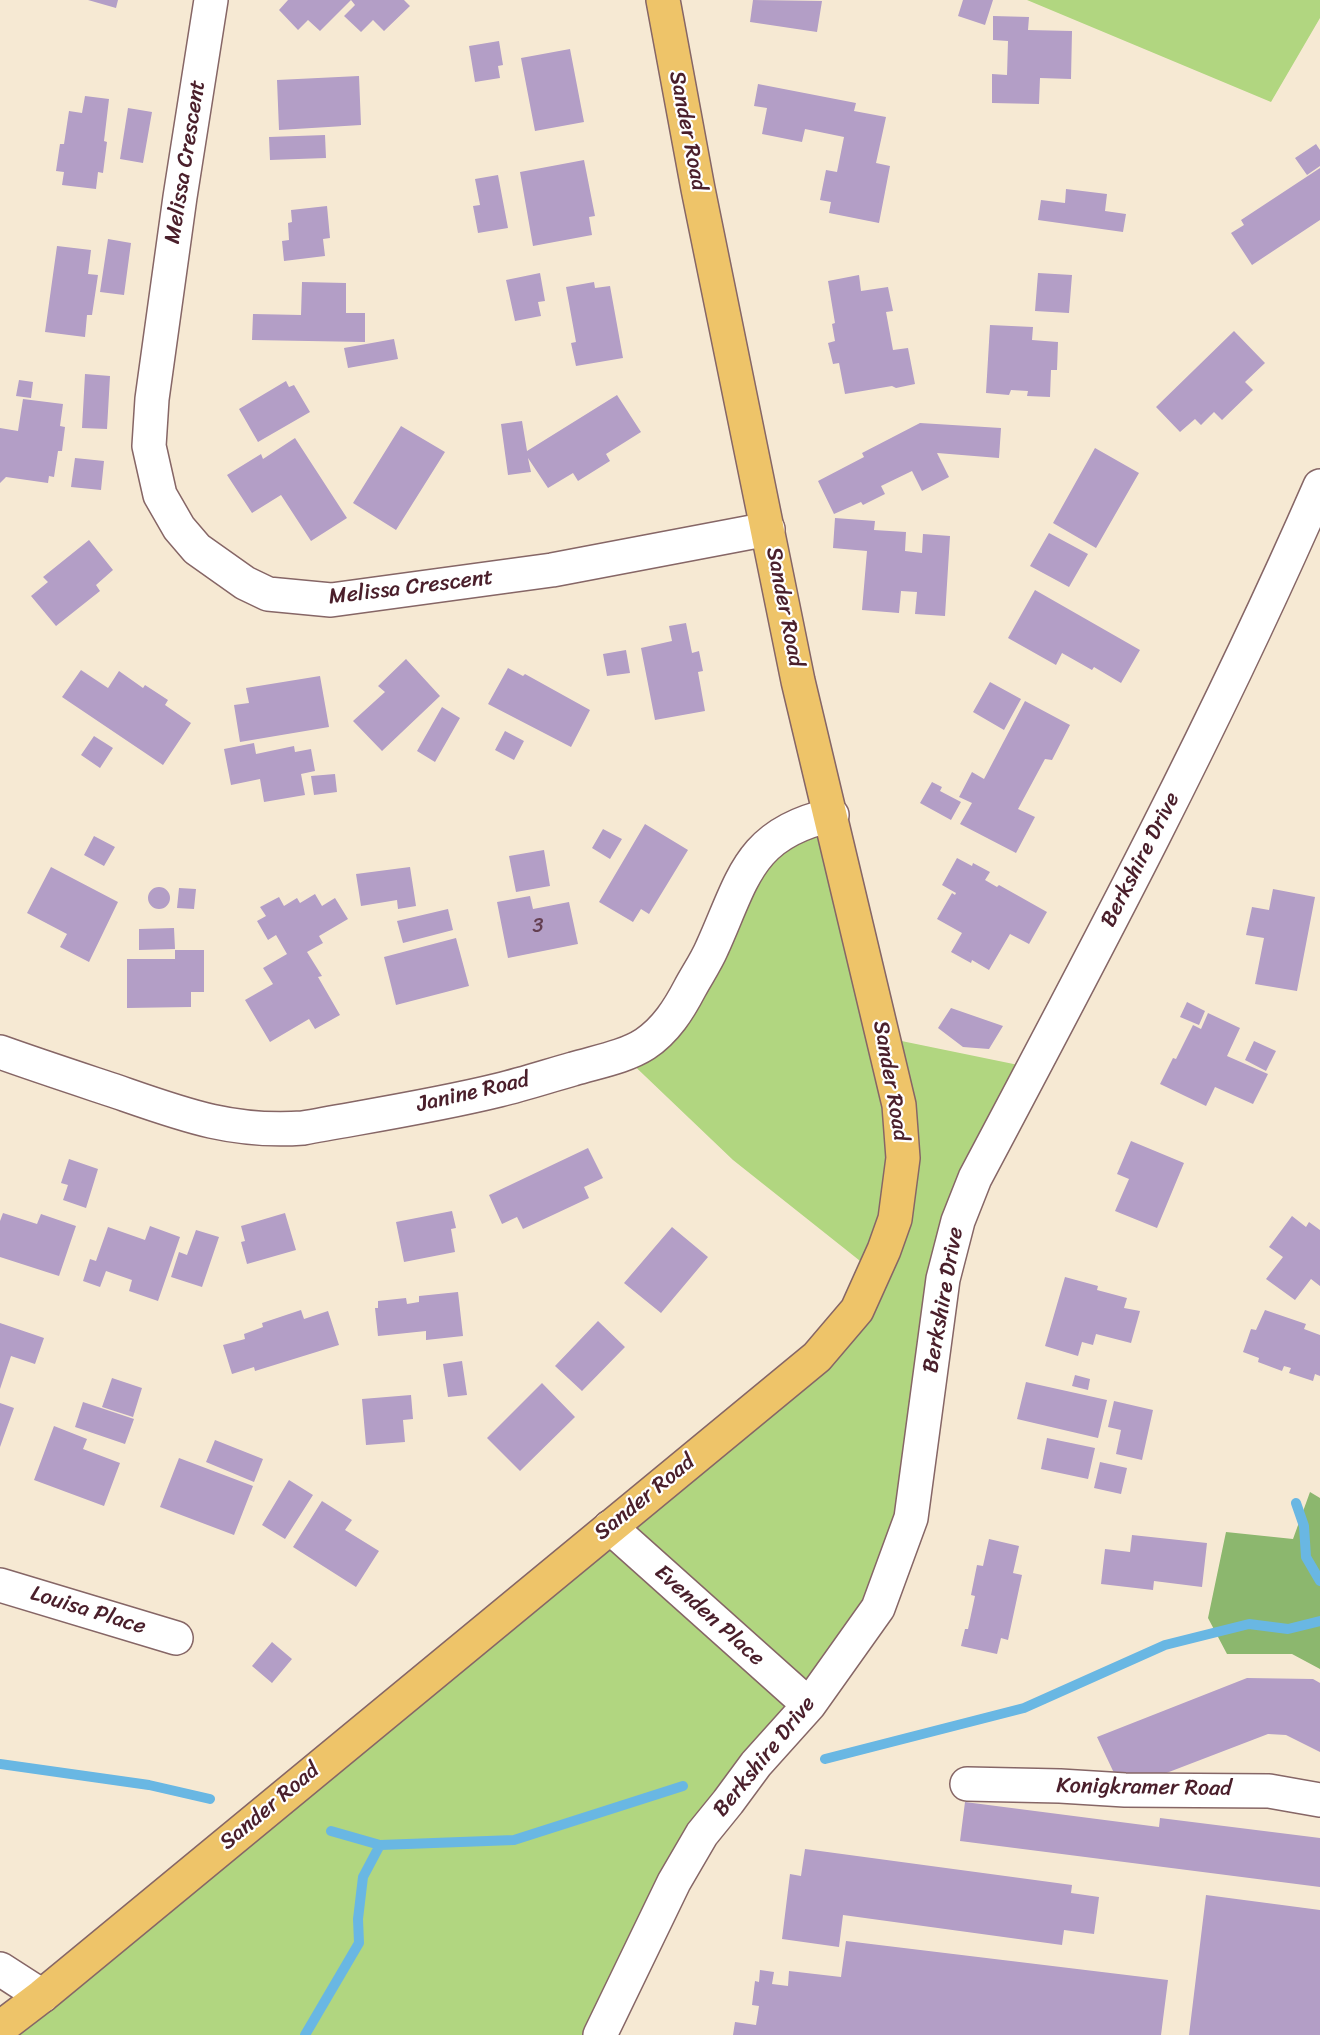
<!DOCTYPE html>
<style>
body{margin:0}
canvas{display:block;background:#f6e9d3}
</style>
<canvas width="1320" height="2035"></canvas>
<script>
const c = document.querySelector('canvas').getContext('2d');
c.lineJoin = 'round';
function paint(path, color) {
  c.fillStyle = color;
  c.fill(path, 'evenodd');
}
function trace(path, color, width, dash) {
  c.strokeStyle = color;
  c.lineWidth = width;
  c.lineCap = dash ? 'butt' : 'round';
  c.setLineDash(dash || []);
  c.stroke(path);
}
function drawText(font, color, halo, rows, align = 'center') {
  c.font = font + ' Sriracha,sans-serif';
  c.lineWidth = 4.5;
  c.setLineDash([]);
  c.textBaseline = 'middle';
  c.strokeStyle = halo;
  c.fillStyle = color;
  for (const [text, x, y, turn = 0] of rows) {
    c.save();
    c.translate(x, y);
    c.rotate((+turn || 0) * Math.PI / 180);
    c.textAlign = isNaN(turn) ? turn : align;
    if (halo) c.strokeText(text, 0, 0);
    c.fillText(text, 0, 0);
    c.restore();
  }
}
const green = new Path2D(`
 M1027,0H1320V18L1271,102Z
 M831,815L882,1037L1033,1068L978,1177L892,1578L756,1763L597,2035H0L785,1384L874,1272L733,1160L623,1055L648,1043L756,858Z`);
const forest = new Path2D(`
 M1310,1492L1320,1498V1669L1292,1654H1227L1208,1618L1226,1532L1293,1539Z`);
const stream = new Path2D(`
 M1296,1503L1304,1526L1306,1557L1320,1581
 M825,1759L1024,1708L1165,1645L1249,1624L1288,1629L1320,1621
 M0,1764L149,1785L210,1799
 M331,1831L380,1845
 M305,2035L359,1943L358,1919L363,1877L380,1845L514,1840L683,1786`);
const building = new Path2D(`
 M88,0H118L116,8Z
 M288,0H404L410,6L384,31L373,20L361,32L344,16L355,5L351,0L320,31L308,20L298,30L279,10Z
 M753,0L822,1L817,32L750,22Z
 M963,0H993L985,25L958,16Z
 M993,16L1029,17L1028,30L1072,31L1071,79L1040,78L1039,104L992,103V74L1007,75L1008,41L993,40Z
 M499,41L503,65L498,66L500,78L475,82L469,46Z
 M570,49L584,122L535,131L521,58Z
 M359,76L361,125L279,130L277,80Z
 M758,84L856,103L854,111L886,117L876,163L890,166L879,223L829,213L831,202L820,200L826,170L837,172L844,137L805,129L802,142L762,134L767,108L754,106Z
 M85,96L109,99L104,141L107,142L103,173L98,172L96,189L62,185L64,172L56,171L60,144H64L69,111L82,113Z
 M128,108L152,112L143,163L120,159Z
 M325,135L326,158L270,160L269,137Z
 M1316,144L1320,150V166L1307,175L1295,158Z
 M584,160L595,216L589,217L592,235L533,246L520,172Z
 M1320,168V220L1252,265L1231,233L1244,225L1241,220Z
 M498,175L508,228L478,233L473,206L480,205L475,179Z
 M1066,189L1107,194L1105,211L1126,214L1123,232L1038,220L1041,200L1065,203Z
 M327,206L330,238L323,239L325,256L284,261L282,241L289,240L288,223L292,222L291,210Z
 M108,239L131,243L124,295L100,292Z
 M57,246L91,250L88,274L98,275L92,315H87L85,337L45,332Z
 M540,273L545,301L538,302L541,316L515,321L506,280Z
 M1038,273L1072,275L1069,313L1035,311Z
 M859,275L861,291L888,287L893,311L886,312L893,350L908,348L915,384L896,388L892,386L845,394L839,363L833,364L828,343L835,341L832,324L835,323L828,281Z
 M302,282L346,283V313H365V342L252,340L253,314L301,315Z
 M594,282L595,288L610,286L623,358L576,366L571,343L576,342L566,287Z
 M990,325L1033,327L1032,340L1058,342L1057,370H1051L1050,397L1027,396L1028,391L1011,390L1009,395L986,393Z
 M1234,331L1265,363L1245,382L1253,390L1222,420L1214,412L1201,425L1195,419L1180,432L1156,407Z
 M394,339L398,359L348,368L344,348Z
 M85,374L110,376L107,429L82,428Z
 M19,380L33,382L31,398L16,396Z
 M286,381L289,387L294,385L310,412L258,442L239,409Z
 M617,395L641,432L606,454L610,461L578,481L573,473L548,488L528,458L531,472L508,475L501,424L522,421L527,451Z
 M23,399L63,404L60,426L65,427L62,451H58L54,477L49,476L48,483L6,477L0,483V428L18,431Z
 M920,423L1001,428L999,458L937,453L949,477L922,491L912,471L881,486L885,494L863,505L861,502L834,514L818,481L864,457L862,453Z
 M401,426L445,452L396,530L353,503Z
 M295,438L347,518L311,541L281,495L252,513L227,475L261,454L263,459Z
 M1095,448L1139,473L1096,548L1053,523Z
 M75,458L104,461L101,490L71,487Z
 M835,518L875,521L874,530L906,532L905,551L922,553L923,534L950,536L945,616L915,614L917,592L901,591L899,613L862,610L867,551L833,548Z
 M1049,533L1088,554L1069,587L1030,566Z
 M89,540L113,570L96,585L100,591L56,626L31,596L48,582L43,577Z
 M1035,590L1140,650L1121,683L1094,667L1092,670L1062,653L1056,665L1008,638Z
 M686,623L692,653L699,651L703,671L698,672L705,711L655,720L641,648L672,641L669,626Z
 M626,650L630,673L607,676L603,654Z
 M406,659L440,696L382,751L353,721L385,692L378,686Z
 M508,668L523,676L525,674L590,710L571,747L488,704Z
 M81,670L108,688L119,671L143,688L145,685L168,700L165,705L191,723L163,765L62,697Z
 M320,676L329,727L240,742L234,705L249,703L246,688Z
 M990,682L1021,699L1004,730L973,712Z
 M1025,701L1070,725L1052,760L1045,759L1018,809L1035,817L1016,853L960,824L972,803L959,797L972,772L984,779Z
 M442,707L460,718L435,762L417,751Z
 M505,731L524,741L514,760L495,750Z
 M94,736L113,748L100,768L81,755Z
 M254,743L256,754L294,746L295,752L311,749L315,771L301,774L305,795L264,802L260,779L231,785L224,749Z
 M335,774L337,792L314,795L311,776Z
 M932,782L942,787L940,791L961,802L951,820L920,803Z
 M645,824L688,850L649,914L641,909L633,922L599,902Z
 M603,829L622,839L610,859L592,848Z
 M94,836L115,847L104,866L84,855Z
 M544,850L550,886L516,892L509,856Z
 M957,858L972,866L973,863L990,872L985,880L997,887L999,885L1047,912L1029,944L1010,934L989,970L972,960L971,963L951,952L962,933L937,919L952,893L955,895L956,893L942,885Z
 M51,867L118,902L89,962L60,947L67,934L27,913Z
 M410,867L416,906L398,909L397,900L361,906L356,874Z
 M148 898a11 11 0 1 1 22 0a11 11 0 1 1-22 0Z
 M179,888L196,889L194,909L177,908Z
 M1273,889L1315,897L1297,991L1255,984L1264,938L1246,935L1252,907L1269,910Z
 M315,894L322,906L335,898L348,919L319,936L323,943L307,952L322,976L318,977L340,1015L315,1029L309,1019L270,1042L245,1000L273,984L263,968L287,954L276,935L268,940L257,921L266,916L260,907L279,897L284,906L297,898L300,903Z
 M530,896L533,909L569,902L578,944L508,958L497,902Z
 M448,909L453,930L403,943L397,921Z
 M174,928L175,949L139,950V929Z
 M456,938L469,986L396,1005L384,957Z
 M175,950H204V992H191V1007L127,1008V959H175Z
 M1187,1002L1205,1011L1199,1025L1180,1017Z
 M951,1008L1003,1026L989,1049L963,1047L938,1028Z
 M1208,1013L1240,1028L1227,1056L1268,1074L1253,1104L1215,1087L1206,1106L1160,1084L1173,1058L1176,1059L1193,1025L1201,1029Z
 M1254,1041L1276,1051L1266,1071L1245,1060Z
 M1131,1141L1184,1163L1157,1228L1115,1211L1129,1179L1117,1174Z
 M588,1148L603,1178L584,1187L589,1198L523,1229L517,1217L502,1224L489,1195Z
 M69,1159L98,1169L86,1208L63,1200L68,1185L61,1183Z
 M452,1211L456,1228L451,1229L455,1252L404,1262L396,1222Z
 M3,1213L37,1224L41,1214L76,1226L59,1276L0,1257V1221Z
 M285,1213L296,1250L247,1264L241,1242L245,1241L241,1226Z
 M1292,1216L1306,1227L1309,1222L1320,1230V1286L1311,1279L1295,1300L1266,1279L1283,1257L1269,1247Z
 M150,1226L180,1237L158,1301L129,1291L132,1280L106,1271L100,1287L83,1281L90,1259L96,1261L108,1227L145,1240Z
 M672,1227L708,1257L661,1313L624,1283Z
 M196,1230L219,1237L202,1287L171,1277L179,1252L187,1255Z
 M1065,1277L1098,1286L1097,1290L1127,1298L1124,1308L1140,1311L1131,1343L1096,1334L1093,1345L1082,1342L1078,1356L1045,1346Z
 M458,1292L463,1336L426,1340V1331L378,1336L375,1308H378V1301L406,1298L407,1304L419,1302V1296Z
 M301,1310L304,1319L328,1311L339,1345L255,1371L254,1367L232,1374L223,1345L245,1339L244,1334L263,1327L262,1323Z
 M1265,1310L1306,1324L1304,1329L1320,1335V1376L1315,1374L1313,1381L1289,1373L1291,1368L1284,1366L1282,1371L1258,1362L1259,1358L1243,1352L1251,1329L1256,1330Z
 M598,1321L625,1347L582,1391L555,1366Z
 M0,1323L44,1338L35,1364L11,1356L0,1389Z
 M462,1361L467,1395L448,1397L443,1364Z
 M1075,1375L1090,1379L1088,1390L1072,1386Z
 M112,1378L142,1388L133,1417L102,1407Z
 M1026,1382L1107,1400L1098,1438L1017,1419Z
 M542,1383L575,1417L520,1471L487,1438Z
 M411,1395L413,1419L403,1420L405,1442L366,1445L362,1399Z
 M1114,1401L1153,1410L1142,1460L1116,1454L1121,1430L1108,1427Z
 M83,1402L134,1419L125,1444L75,1427Z
 M0,1403L14,1408L0,1447Z
 M54,1426L87,1439L83,1449L120,1463L104,1506L34,1480Z
 M1047,1438L1095,1448L1088,1479L1041,1469Z
 M215,1440L263,1459L254,1482L206,1462Z
 M179,1458L253,1486L234,1535L160,1507Z
 M1100,1462L1127,1468L1121,1494L1094,1488Z
 M289,1480L313,1495L285,1539L262,1525Z
 M322,1501L352,1520L345,1530L379,1551L356,1587L293,1547Z
 M1132,1535L1207,1543L1202,1587L1154,1581L1153,1590L1101,1584L1105,1549L1130,1552Z
 M989,1539L1019,1546L1013,1573L1022,1575L1008,1640L1001,1638L997,1654L961,1646L965,1629H968L975,1596L971,1595L977,1565L983,1566Z
 M272,1642L292,1659L272,1683L252,1666Z
 M1247,1678L1313,1679L1320,1683V1752L1286,1735L1268,1734L1122,1790L1097,1737Z
 M965,1802L1159,1827L1160,1818L1320,1838V1887L960,1841Z
 M805,1849L1072,1885L1071,1893L1099,1897L1094,1934L1064,1930L1062,1945L843,1915L839,1947L782,1939L790,1874L801,1876Z
 M1206,1895L1320,1910V2035H1189Z
 M846,1941L1168,1980L1161,2035H733L735,2022L756,2025L759,2006L752,2005L755,1981L759,1982L760,1970L774,1972L772,1984L788,1986L789,1971L841,1977Z`);
const minor = new Path2D(`
 M211,0L180,197L152,399L149,446L160,495L179,528L197,549L245,583L268,594L331,600L552,570L768,529
 M0,1052C39,1066 79,1079 118,1092C184,1115 232,1133 303,1128C368,1116 434,1106 499,1090C524,1084 548,1076 573,1069C596,1062 625,1057 645,1044C666,1030 679,1009 690,988C697,975 706,962 712,948C743,880 748,833 832,815
 M610,1527L809,1705
 M0,1585L176,1638
 M967,1784L1060,1786L1125,1790L1269,1791L1320,1800
 M0,1969L42,1996
 M600,2035L674,1882L702,1834L728,1802L756,1764L809,1705L878,1608L911,1518L943,1279L958,1221L975,1178C1096,950 1217,722 1320,486`);
const major = new Path2D(`
 M0,2028L42,1996L817,1357L857,1310L884,1250L895,1219L903,1158L899,1105L798,681L698,189L663,0`);
const numberNames = [
 ["3",538,927]
];
const streetNames = [
 ["Sander Road",687,131,79],
 ["Melissa Crescent",186,162,-81],
 ["Melissa Crescent",411,588,-7],
 ["Sander Road",784,607,79],
 ["Berkshire Drive",1141,860,-63],
 ["Sander Road",890,1081,80],
 ["Janine Road",473,1093,-13],
 ["Berkshire Drive",944,1300,-80],
 ["Sander Road",645,1498,-39],
 ["Louisa Place",88,1611,17],
 ["Evenden Place",709,1616,42],
 ["Berkshire Drive",765,1757,-51],
 ["Konigkramer Road",1144,1788,1],
 ["Sander Road",270,1807,-40]
];
paint(green, '#b1d680');
paint(forest, '#8cb76e');
trace(stream, '#69b7e3', 10);
paint(building, '#b39ec6');
trace(minor, '#866666', 36);
trace(major, '#866666', 36);
trace(minor, '#fff', 33);
trace(major, '#eec469', 33);
drawText('20px', '#643f52', null, numberNames);
drawText('22px', '#4a1f2b', '#fff', streetNames);
</script>
